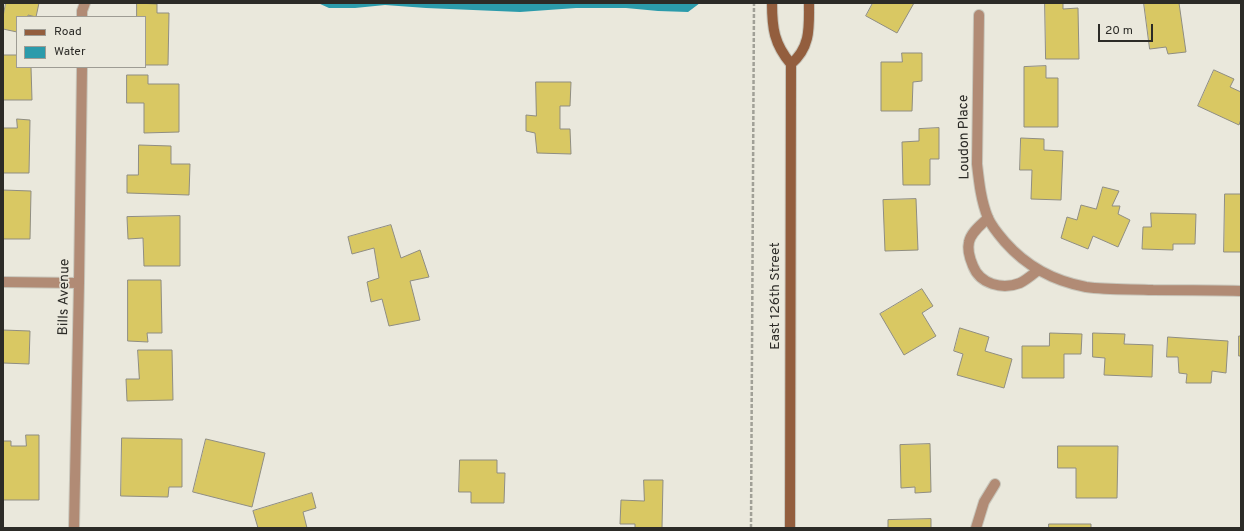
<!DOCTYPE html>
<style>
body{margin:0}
#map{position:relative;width:1244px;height:531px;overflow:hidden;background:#eae8dc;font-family:Overpass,sans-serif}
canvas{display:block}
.frame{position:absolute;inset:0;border:4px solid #2c2b27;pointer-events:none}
.legend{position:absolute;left:16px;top:16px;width:130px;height:52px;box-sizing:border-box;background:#eae8dc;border:1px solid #9e9c94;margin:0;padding:5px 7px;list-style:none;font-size:12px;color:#2c2b27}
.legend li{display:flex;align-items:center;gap:8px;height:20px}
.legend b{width:20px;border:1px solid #9e9c94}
.scale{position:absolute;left:1098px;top:24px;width:55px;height:18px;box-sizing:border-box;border:2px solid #2c2b27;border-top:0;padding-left:5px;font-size:12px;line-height:14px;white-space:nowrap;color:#2c2b27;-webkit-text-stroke:3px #eae8dc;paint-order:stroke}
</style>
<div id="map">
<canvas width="1244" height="531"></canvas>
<div class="frame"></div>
<ul class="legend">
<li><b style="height:5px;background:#935e3e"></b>Road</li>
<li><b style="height:11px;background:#2b9bab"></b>Water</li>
</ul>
<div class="scale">20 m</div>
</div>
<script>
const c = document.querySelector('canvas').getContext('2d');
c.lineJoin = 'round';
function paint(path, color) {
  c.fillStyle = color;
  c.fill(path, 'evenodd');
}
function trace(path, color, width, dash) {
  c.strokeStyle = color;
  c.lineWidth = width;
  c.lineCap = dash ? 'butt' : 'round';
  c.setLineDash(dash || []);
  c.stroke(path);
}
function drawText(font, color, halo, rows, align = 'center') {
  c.font = font + ' Overpass,sans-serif';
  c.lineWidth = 3;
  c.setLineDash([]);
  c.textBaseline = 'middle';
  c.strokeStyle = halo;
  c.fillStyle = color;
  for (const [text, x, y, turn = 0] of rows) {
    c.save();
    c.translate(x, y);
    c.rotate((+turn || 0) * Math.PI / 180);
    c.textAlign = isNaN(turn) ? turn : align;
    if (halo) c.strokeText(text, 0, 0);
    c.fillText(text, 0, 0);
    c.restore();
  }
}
const water = new Path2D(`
 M318,3H700L688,12L658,11L626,8H576L520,12L426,8L385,5L355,8H329Z`);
const building = new Path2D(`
 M6,3H39L36,17L28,15V17H17V32L3,29V17Z
 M137,3L157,4V13H169L168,65H145V17H137Z
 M873,3H914L897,33L866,16Z
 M1045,3H1063V9L1078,8L1079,59H1046Z
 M1144,3H1179L1186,52L1168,54L1166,47L1150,49Z
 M902,53H922V81L913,82L912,111H881V62H902Z
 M3,55H17V67H31L32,100H3Z
 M1046,66V78H1058V127H1024V67Z
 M1214,70L1234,79L1230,87L1241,92V119L1239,125L1198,106Z
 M127,75H148V84H179V132L144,133V103H127Z
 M536,82H571L570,106H560V129H570L571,154L537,153L535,133L526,131V115L536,116Z
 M17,119L30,120L29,173H3V128H17Z
 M939,128V159H930V185H903L902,142L919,141V129Z
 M1021,138L1044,139V150L1063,151L1061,200L1031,199L1032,170H1020Z
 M139,145L171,146V164H190L189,195L127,193V175H138Z
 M1103,187L1119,191L1112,206H1120L1118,214L1130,220L1118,247L1093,236L1088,249L1061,238L1067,217L1077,220L1081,205L1096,209Z
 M3,190L31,191L30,239H3Z
 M1225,194H1241V252H1224Z
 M916,199L918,250L885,251L883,200Z
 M1151,213L1196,214L1195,244H1173V250L1142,249L1143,227H1151Z
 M180,216V266H144L143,238L128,239L127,217Z
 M391,225L401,258L420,250L429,277L410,281L420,320L389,326L382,299L371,302L367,282L379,278L374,248L352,254L348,237Z
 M128,280H161L162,333H147L148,342L128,341Z
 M922,289L933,306L922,313L936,336L904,355L880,314Z
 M960,328L989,337L985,351L1012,359L1004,388L957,375L963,354L954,351Z
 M3,330L30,331L29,364L3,363Z
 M1050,333L1082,334L1081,354H1064V378H1022V346H1049Z
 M1093,333L1125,334L1124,344L1153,345L1152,377L1104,375L1105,358L1093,357Z
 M1239,336H1241V356H1239Z
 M1168,337L1228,341L1226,373L1212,371L1211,383H1186L1187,374L1179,373L1178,357H1167Z
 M138,350H172L173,400L127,401L126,379H139Z
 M26,435H39V500H3V441H11V446H26Z
 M122,438L182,439V487H169L168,497L121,496Z
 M206,439L265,453L252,507L193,492Z
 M930,444L931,492L915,493V487L901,488L900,445Z
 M1058,446H1118L1117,498H1076V468H1058Z
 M460,460H497V473H505L504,503H471V492H459Z
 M644,480H663L662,528H635V524H620L621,500L644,501Z
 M312,493L316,508L303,512L307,528H258L253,511Z
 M931,519V528H888V520Z
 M1049,524H1091V528H1049Z`);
const path = new Path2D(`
 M751,528L754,3`);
const service = new Path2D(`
 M988,218C981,225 971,232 969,242C967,250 970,259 973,266C980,284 1002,290 1020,283C1026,280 1032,275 1037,271`);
const minor = new Path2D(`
 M979,15L977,164C979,182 981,201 988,218C992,227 999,235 1005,242C1027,267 1054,281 1086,287C1108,290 1131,289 1153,290C1182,290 1212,290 1241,291
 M82,17V11L85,3
 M3,282L79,283
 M74,528L79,283L82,67
 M976,528L984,502L995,484`);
const secondary = new Path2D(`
 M772,3C772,28 774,44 791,64L790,528
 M791,64C811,47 809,27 809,3`);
const streetNames = [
 ["Loudon Place",965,137,-91],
 ["East 126th Street",776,296,-90],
 ["Bills Avenue",65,297,-89]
];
paint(water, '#2b9bab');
paint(building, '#d9c863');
trace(building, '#8f8d82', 1);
trace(service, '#c8c6bb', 12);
trace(minor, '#c8c6bb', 12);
trace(secondary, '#c8c6bb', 12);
trace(path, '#a1a097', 2.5, [4, 2]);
trace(service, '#b18b75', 10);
trace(minor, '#b18b75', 10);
trace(secondary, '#935e3e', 10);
drawText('14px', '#2c2b27', '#eae8dc', streetNames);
</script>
